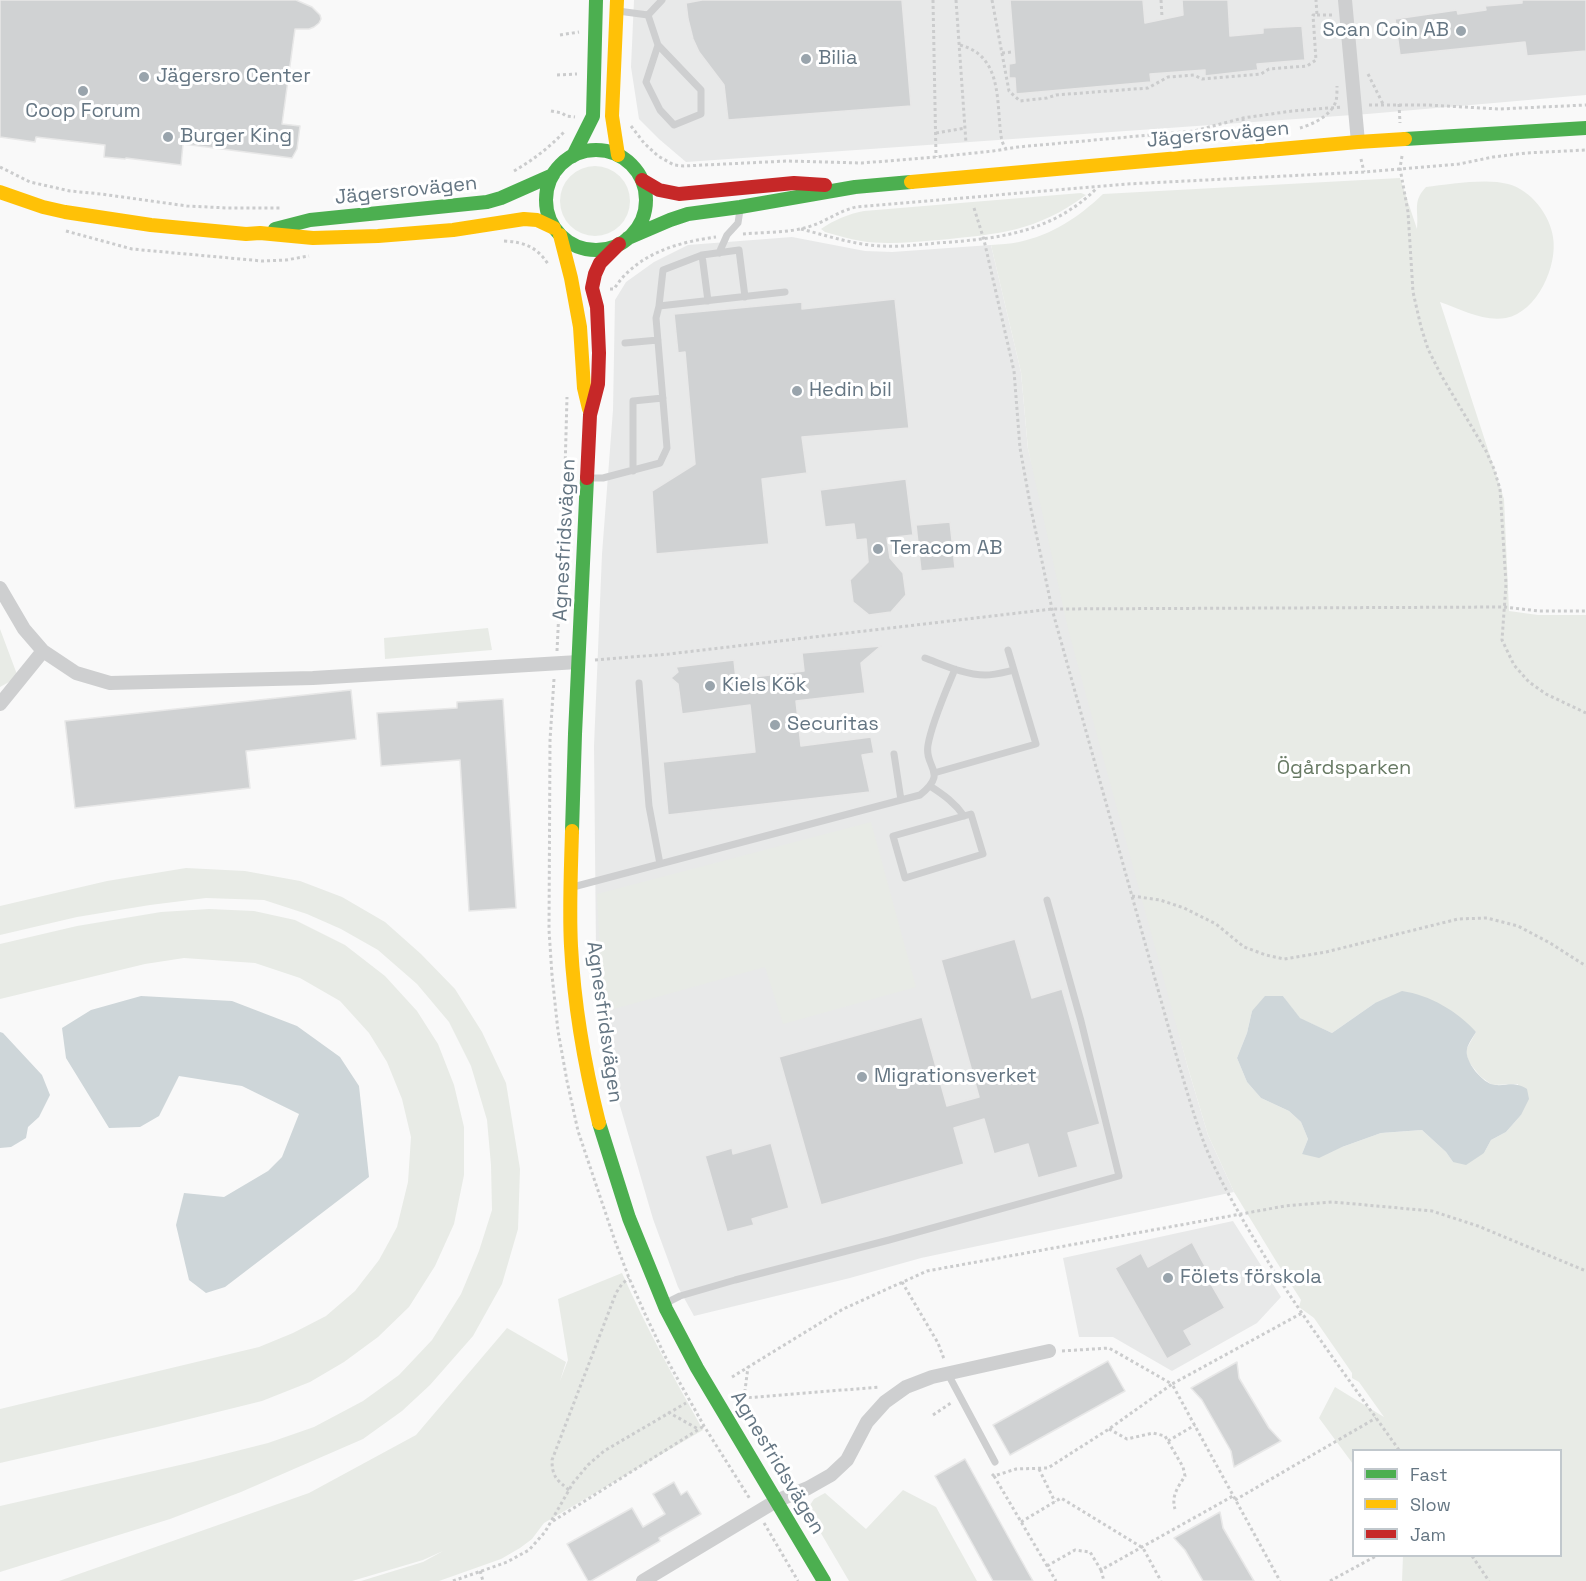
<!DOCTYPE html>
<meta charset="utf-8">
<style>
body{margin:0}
#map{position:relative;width:1586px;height:1581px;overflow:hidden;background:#f9f9f9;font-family:"Space Grotesk",sans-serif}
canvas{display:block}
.legend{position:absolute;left:1352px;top:1449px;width:210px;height:108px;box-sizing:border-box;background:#fff;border:2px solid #c1c8cd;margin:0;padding:8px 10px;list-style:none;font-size:18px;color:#657683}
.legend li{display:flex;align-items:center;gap:12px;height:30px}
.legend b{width:30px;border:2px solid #c1c8cd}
</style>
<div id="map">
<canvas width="1586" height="1581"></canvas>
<ul class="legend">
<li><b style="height:8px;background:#4caf50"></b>Fast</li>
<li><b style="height:8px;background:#ffc107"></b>Slow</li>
<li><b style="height:8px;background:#c62828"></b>Jam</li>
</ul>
</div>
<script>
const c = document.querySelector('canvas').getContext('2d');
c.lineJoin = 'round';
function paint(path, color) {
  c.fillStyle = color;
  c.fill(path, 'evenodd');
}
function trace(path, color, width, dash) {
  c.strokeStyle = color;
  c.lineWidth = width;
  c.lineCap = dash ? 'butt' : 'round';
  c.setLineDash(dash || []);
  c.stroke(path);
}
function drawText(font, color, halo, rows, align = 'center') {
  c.font = font + ' "Space Grotesk",sans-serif';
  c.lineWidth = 6;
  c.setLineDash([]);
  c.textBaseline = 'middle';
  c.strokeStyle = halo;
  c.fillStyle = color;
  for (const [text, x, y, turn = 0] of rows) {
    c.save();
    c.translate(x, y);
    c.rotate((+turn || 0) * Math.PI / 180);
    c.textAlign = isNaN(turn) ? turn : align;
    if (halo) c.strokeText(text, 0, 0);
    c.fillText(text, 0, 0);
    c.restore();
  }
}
const built = new Path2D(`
 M634,0H1586V95L1367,114L686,162L659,139L639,119L631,67Z
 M792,237L865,251L892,252L991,245L1021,372L1028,449L1188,1068L1208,1135L1234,1192L921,1258L850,1278L694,1316L678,1287L653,1219L613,1082L600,1007L596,950L594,746L602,554L613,410L615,300L626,282L654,262L688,245Z
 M1233,1221L1281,1297L1257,1323L1172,1371L1113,1337H1079L1063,1258Z`);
const green = new Path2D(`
 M560 201a35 35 0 1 1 70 0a35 35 0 1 1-70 0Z
 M1400,178L1417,229C1419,210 1412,202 1426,187C1449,184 1487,178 1508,184C1531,190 1550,215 1553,237C1558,266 1537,312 1506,318C1483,322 1461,309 1440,302L1504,499L1509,611L1538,615H1586V1581H1402L1403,1556H1560V1450H1354L1353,1464L1319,1418L1335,1387L1384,1417L1359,1382L1352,1378V1373L1314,1318L1299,1307L1301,1300L1276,1261L1234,1192L1208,1135L1188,1068L1068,629L1028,449L1021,372L991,245C1000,244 1010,244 1019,242C1052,235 1079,217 1103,194ZM1283,996L1299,1018L1332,1033L1375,1003L1476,1032L1466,1050L1468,1061L1480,1076L1492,1085L1518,1084L1521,1115L1506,1132L1491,1140L1484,1153L1453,1162L1446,1152L1422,1130L1381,1133L1342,1147L1302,1154L1308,1139L1301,1122L1289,1111L1261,1098L1247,1082L1237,1058L1247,1033L1252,1011Z
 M1081,193L1086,195C1036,232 998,234 939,240C913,242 886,245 861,241C849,239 837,235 825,232L821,229C834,220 848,214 864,211Z
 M488,628L492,650L385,659L384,638Z
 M0,629L18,677L0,687Z
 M871,822L916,987L783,1024L765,967L603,1012L597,894Z
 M186,868L245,871L300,881L342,897L385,922L421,954L455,989L482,1032L506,1083L520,1169L518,1229L502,1284L473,1336L430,1385L402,1411L363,1439L241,1492L170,1519L0,1572V1506L193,1462L268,1443L314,1427L363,1401L399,1375L432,1340L461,1294L479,1251L492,1210L491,1165L487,1120L471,1066L449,1022L417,984L378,950L341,929L307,914L264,900L206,898L150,905L77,917L0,935V906L107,881Z
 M209,909L254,911L295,920L345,945L385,976L417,1011L438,1044L454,1085L464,1127V1175L454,1224L435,1266L409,1307L378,1337L344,1362L310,1382L262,1401L157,1427L0,1463V1409L259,1347L293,1333L326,1316L355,1291L379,1260L397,1227L408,1182L411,1137L402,1099L387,1062L369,1033L340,1001L300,978L255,963L184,958L145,964L0,999V944L77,926L161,912Z
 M622,1273C646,1327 674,1378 703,1430L544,1523L532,1539L520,1548L501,1559L439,1581H361L423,1562L443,1551L423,1560L352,1581H59L309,1493L416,1435L507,1328L566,1362L560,1381L568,1360L558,1299Z
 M903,1490L936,1507L977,1581H849L812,1518L810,1505L814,1499L825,1493L866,1529Z`);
const water = new Path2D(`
 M1402,991C1430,995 1457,1011 1476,1032C1473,1037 1468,1044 1467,1049C1464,1061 1483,1084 1495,1085C1509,1086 1513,1081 1527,1089L1529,1099L1521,1115L1506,1132L1491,1140L1484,1153L1466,1165L1453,1162L1446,1152L1422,1130L1381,1133L1342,1147L1319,1158L1302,1154L1308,1139L1301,1122L1289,1111L1261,1098L1247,1082L1237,1058L1247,1033L1252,1011L1265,996H1283L1300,1018L1332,1033L1375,1003Z
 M141,996L232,1001L297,1026L340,1057L359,1086L369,1177L225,1287L206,1293L189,1280L176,1225L184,1193L224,1197L268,1171L282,1157L299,1114L242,1086L179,1076L159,1116L140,1127L109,1128L66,1058L62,1028L91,1010Z
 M0,1032L3,1033L42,1075L50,1095L39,1117L28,1127L26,1138L11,1147L0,1148Z`);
const building = new Path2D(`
 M0,0H296L312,7L320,15L321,19L319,23L314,27L309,29H295L282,124L300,126L297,149L292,158L183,144L181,165L126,158L125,159L104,157L105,145L36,137L35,142L0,137Z
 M702,0H902L911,106L728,120L724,85L699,52L693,39L688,19L686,3Z
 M1010,0H1143L1145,23L1183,15L1182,0H1228L1230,36L1263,33V28L1302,26L1305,60L1257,64L1258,70L1205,76V70L1150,74L1151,82L1016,94L1015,78H1009V64L1015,63Z
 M1522,0H1586V51L1527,56L1525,42L1400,55L1395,19L1457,10L1458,14L1486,10L1485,6L1522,3Z
 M895,299L909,428L802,437L807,473L762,479L769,544L656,554L652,491L695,464L685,352L678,353L674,314L802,302V309Z
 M906,479L913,535L887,538L890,558L903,573L906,595L891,612L869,615L853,602L850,580L868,562L866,539L856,540L854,524L825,527L820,490Z
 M950,522L955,568L921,571L916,525Z
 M881,646L861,663L865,693L796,701L801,746L871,737L874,753L862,755L870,792L668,815L663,762L755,752L750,705L682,714L678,684L671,678L678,672L676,667L734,660L736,679L804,671L802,653Z
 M351,690L356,739L246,751L250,788L75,808L65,721Z
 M503,699L516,908L469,911L460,760L381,766L377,713L457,708V702Z
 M1015,939L1032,998L1062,989L1100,1124L1068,1133L1078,1167L1038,1178L1028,1144L994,1154L984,1119L954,1128L964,1164L821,1205L779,1057L922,1017L947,1106L979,1097L941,960Z
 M771,1143L789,1208L752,1219L754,1225L727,1232L705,1156L732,1148L733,1154Z
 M1192,1242L1206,1268L1203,1270L1225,1308L1184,1331L1192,1345L1167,1359L1115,1268L1141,1253L1148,1267Z
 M1108,1361L1125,1391L1010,1455L993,1425Z
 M1237,1362L1239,1378L1269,1428L1281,1441L1234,1467L1231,1451L1202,1400L1191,1388Z
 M965,1459L1015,1549L1033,1581H993L935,1476Z
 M674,1482L681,1495L687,1491L701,1514L659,1538L660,1541L591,1581H588L567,1544L632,1508L643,1527L665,1514L653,1494Z
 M1220,1512L1223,1528L1254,1581H1203L1185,1550L1174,1538Z`);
const path = new Path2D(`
 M933,0L936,157
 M956,0L966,143
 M992,0L1009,91L1020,101L1047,98L1056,95L1148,88L1168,77L1194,75L1202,79L1261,74L1269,69L1307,66L1316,60L1313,15H1317L1316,0
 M1161,0L1162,17
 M1317,15H1333
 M560,35L579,32
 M960,45C999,55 997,94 1000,127C1001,135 1001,142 1006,149
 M1002,53L1012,52
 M1368,74L1383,104
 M557,75L577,74
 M1399,104L1400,123
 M1369,105H1427L1499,109L1586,105
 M551,111L562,113L566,116L575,117
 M1243,118L1244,134
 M631,126L644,143L658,156L674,165L684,166L787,161L862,163L936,157L993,151L1018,147L1194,131L1243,118L1292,111L1342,107
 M1300,128C1313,124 1331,116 1336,101C1337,97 1337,91 1337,86
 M936,133L965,128
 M1402,156L1400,168L1408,212L1413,292L1421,327L1428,349L1441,375L1486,451L1494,469L1500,489L1506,584L1502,640L1514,665L1529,682L1546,694L1586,713
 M1361,159L1364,172
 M0,167L30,182L70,191L101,194L187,206L227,208H282
 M514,171C533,160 550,147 565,131
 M974,208L984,240L1014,371L1020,448L1031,509L1052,609L1179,1065C1190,1101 1200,1139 1217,1172C1267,1271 1335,1360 1399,1450
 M801,229C828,236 855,245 882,246C900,247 919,245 937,243C997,239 1052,233 1097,188
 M66,231L132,249L262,261L286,260L309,256
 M743,234C764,232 788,233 808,227C825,222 839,211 856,207L1127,184L1364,172L1459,164L1493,157L1526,153L1586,150
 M504,241C524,242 537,247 548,264
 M610,289H614C636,254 678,242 716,237
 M557,651L564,508L567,397
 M595,660L669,654L1052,609L1504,607L1539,611H1586
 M554,679L550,740L549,930L552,975L558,1031L567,1081L578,1131L615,1241L629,1278L646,1316L666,1358L704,1426L750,1499
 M1132,896L1160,900L1184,908L1216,924L1244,947L1266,955L1284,959L1326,952L1458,919L1487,918L1518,926L1550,943L1586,966
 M902,1282L938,1343L944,1359
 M1062,1351L1109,1348L1172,1384L1302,1313
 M732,1377L843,1309L927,1271L1285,1206L1333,1202L1432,1211L1478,1226L1586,1271
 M744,1398L748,1367
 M738,1402L744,1398L880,1387
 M668,1412L698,1429
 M933,1415L951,1403
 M1109,1429L1127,1439L1153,1433L1165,1436L1183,1467L1185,1476C1178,1487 1171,1496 1175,1509
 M758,1433L784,1474L790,1480
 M1168,1441L1195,1425
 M1039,1469L1055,1502
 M992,1474L994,1476L1016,1469L1048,1468L1109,1429L1172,1384L1280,1581
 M994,1476L1056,1581
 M569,1490C557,1480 552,1477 552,1460L616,1293L622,1284L629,1278
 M1235,1500L1376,1418
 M805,1503L807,1513L811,1522
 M553,1521L704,1426
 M1021,1522L1061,1498L1143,1548L1161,1581
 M764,1523L798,1581
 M1472,1556L1489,1581
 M1047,1566L1075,1550L1090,1552L1101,1570L1233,1496
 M1101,1570L1104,1581
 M480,1571L483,1581
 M453,1581L507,1562L529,1550L545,1532L573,1483L588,1465L604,1451L686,1403
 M1330,1581L1376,1556`);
const lane = new Path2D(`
 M618,11L648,15L658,45L646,82L660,110L674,125L701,114V90L658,45
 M648,15L662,0
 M719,253L727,235L738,223L740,210
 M708,301L702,255L739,250L745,297
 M659,306L663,270L702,255
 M625,343L658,340
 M633,471V401L663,398
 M590,478H603L660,463L667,448L656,318L659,306L785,292
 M925,658C944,665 965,675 985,675C995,675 1005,672 1014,670
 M639,683L649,806L660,864
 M894,754L901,800
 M934,773L1036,744L1008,650
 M930,786C944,795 955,803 964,816
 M971,814L983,854L905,878L893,836Z
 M573,887L920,795C949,772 924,768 928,745C932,722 946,691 955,669
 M666,1303L680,1296L735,1280L889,1240L1119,1176L1081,1021L1047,900
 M948,1374L995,1462`);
const street = new Path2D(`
 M1345,0L1358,142
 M0,588L24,629L43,651L76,673L110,683L313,678L578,662
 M0,704L43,651
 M643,1581L776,1501L808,1488L831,1475L847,1460L867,1422L885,1402L906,1387L932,1377L1049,1351`);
const fast = new Path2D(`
 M1405,139L1586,128
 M546 200a50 50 0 1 1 100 0a50 50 0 1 1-100 0Z
 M573,156L593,116L596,0
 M275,229L310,220L487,202L501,198L553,175
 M628,238L670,220L688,214L740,207L855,187L911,182
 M572,831L575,734L587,478
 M599,1123L629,1218L666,1309L697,1368L824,1581`);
const slow = new Path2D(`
 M617,0L612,116L618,155
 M911,182L1358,142L1405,139
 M0,192L43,207L65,212L151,225L246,234L260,233L313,238L378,236L453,230L524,219L537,220L554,228
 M560,235L571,278L580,327L584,388L589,409
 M572,831C571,869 569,908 571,946C574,1003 585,1067 599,1123`);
const jam = new Path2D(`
 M642,180L659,190L679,194L794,183L825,185
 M587,478L590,415L598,384L599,353L597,307L592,288L595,274L600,263L619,244`);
const markers = [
 [1461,31,6,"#99a4ac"],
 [806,59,6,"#99a4ac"],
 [144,77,6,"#99a4ac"],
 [83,91,6,"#99a4ac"],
 [168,137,6,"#99a4ac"],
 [797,391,6,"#99a4ac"],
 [878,549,6,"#99a4ac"],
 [710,686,6,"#99a4ac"],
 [775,725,6,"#99a4ac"],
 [862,1077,6,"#99a4ac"],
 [1168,1278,6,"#99a4ac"]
];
const poiNames = [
 ["Scan Coin AB",1449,31,"right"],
 ["Bilia",818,59],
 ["Jägersro Center",156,77],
 ["Coop Forum",83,112,"center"],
 ["Burger King",180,137],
 ["Hedin bil",809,391],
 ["Teracom AB",890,549],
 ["Kiels Kök",722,686],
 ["Securitas",787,725],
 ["Migrationsverket",874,1077],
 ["Fölets förskola",1180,1278]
];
const streetNames = [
 ["Jägersrovägen",1218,135,-5],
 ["Jägersrovägen",406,191,-6],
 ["Agnesfridsvägen",565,540,-87],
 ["Agnesfridsvägen",604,1022,82],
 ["Agnesfridsvägen",777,1463,59]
];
const parkNames = [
 ["Ögårdsparken",1344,769]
];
paint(built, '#e8e9e9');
paint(green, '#e8ebe6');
paint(water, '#ced6d9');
paint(building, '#d0d2d3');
trace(building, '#e8e8e8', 1.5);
trace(path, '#cbcccd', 3, [3, 3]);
trace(lane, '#cecfd0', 7);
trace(street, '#cecfd0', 14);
trace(fast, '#4caf50', 14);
trace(slow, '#ffc107', 14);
trace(jam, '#c62828', 14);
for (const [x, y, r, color] of markers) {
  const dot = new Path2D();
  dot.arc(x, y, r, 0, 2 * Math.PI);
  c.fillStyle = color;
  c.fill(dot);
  trace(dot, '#fff', 2);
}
drawText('20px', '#657683', '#fff', poiNames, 'left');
drawText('20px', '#657683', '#fff', streetNames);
drawText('20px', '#687a64', '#fff', parkNames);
</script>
